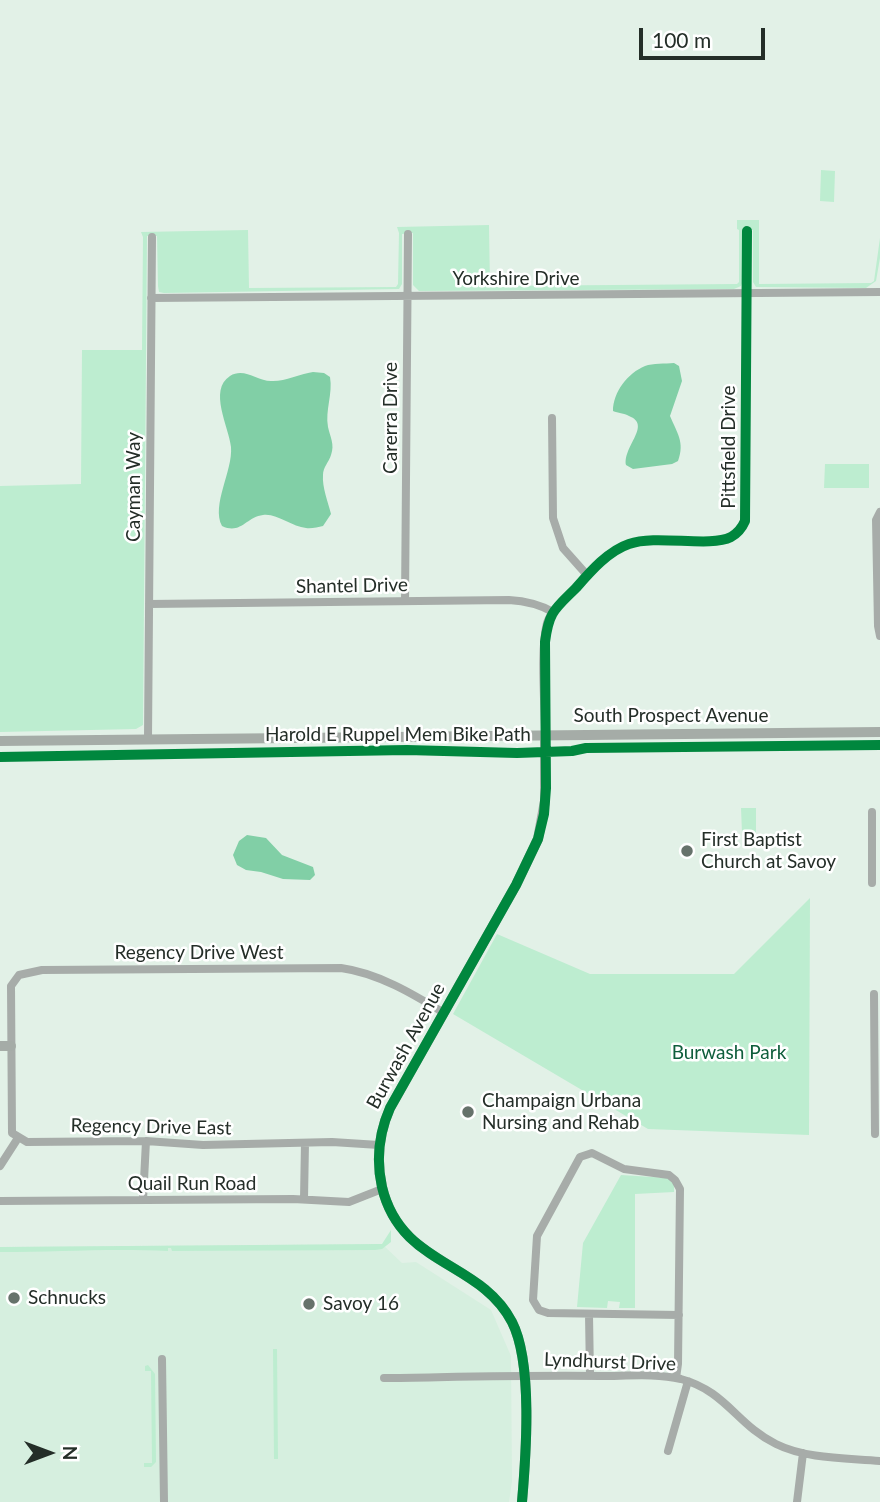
<!DOCTYPE html>
<style>
body{margin:0}
#map{position:relative;width:880px;height:1502px;overflow:hidden;background:#e2f1e7;font-family:Lato,sans-serif}
canvas{display:block}
.north{position:absolute;left:14px;top:1418px;width:70px;height:70px;-webkit-text-stroke:5px #fff;paint-order:stroke;rotate:90deg;font-size:19px;font-weight:700;line-height:28px;text-align:center;color:#242e28}
.north::after{content:'';display:block;margin:auto;width:24px;height:32px;background:#242e28;clip-path:polygon(50% 0,100% 100%,50% 72%,0 100%)}
.scale{position:absolute;left:639px;top:28px;width:126px;height:32px;box-sizing:border-box;border:4px solid #242e28;border-top:0;padding-left:9px;font-size:21px;line-height:24px;white-space:nowrap;color:#242e28;-webkit-text-stroke:5px #fff;paint-order:stroke}
</style>
<div id="map">
<canvas width="880" height="1502"></canvas>
<div class="north">N</div>
<div class="scale">100 m</div>
</div>
<script>
const c = document.querySelector('canvas').getContext('2d');
c.lineJoin = 'round';
function paint(path, color) {
  c.fillStyle = color;
  c.fill(path, 'evenodd');
}
function trace(path, color, width, dash) {
  c.strokeStyle = color;
  c.lineWidth = width;
  c.lineCap = dash ? 'butt' : 'round';
  c.setLineDash(dash || []);
  c.stroke(path);
}
function drawText(font, color, halo, rows, align = 'center') {
  c.font = font + ' Lato,sans-serif';
  c.lineWidth = 5;
  c.setLineDash([]);
  c.textBaseline = 'middle';
  c.strokeStyle = halo;
  c.fillStyle = color;
  for (const [text, x, y, turn = 0] of rows) {
    c.save();
    c.translate(x, y);
    c.rotate((+turn || 0) * Math.PI / 180);
    c.textAlign = isNaN(turn) ? turn : align;
    if (halo) c.strokeText(text, 0, 0);
    c.fillText(text, 0, 0);
    c.restore();
  }
}
const built = new Path2D(`
 M382,1244L402,1263L416,1262L491,1310L511,1356L512,1481L509,1502H0V1247Z`);
const green = new Path2D(`
 M821,170L835,171L834,202L820,201Z
 M737,220H759V284L871,283L874,281L880,238V258L876,281L866,288L756,287L753,282V230H743V281L741,286L734,289L419,291L413,285V233L402,234V284L399,289L164,293L159,292L158,286L157,236H147L143,725L136,729L0,732V486L81,484L82,350H142L143,237L141,232L248,230L249,288L396,287L398,284L399,233L397,227L489,225L490,286L737,284L739,282V230L737,229Z
 M825,464H869V488H824Z
 M741,808H756V833H742Z
 M810,898L809,1135L648,1129L453,1014L497,934L590,974H734Z
 M621,1175L668,1178L674,1183V1192L635,1194V1308H619L620,1302L608,1301L607,1308L577,1307L583,1243Z
 M391,1230V1242L382,1249L375,1250L172,1251L171,1248H168V1251C109,1248 59,1252 0,1252V1247L382,1244Z
 M273,1349H277L278,1459H274Z
 M148,1365L155,1374L156,1462L151,1467H144V1463H152L151,1371H145V1366Z`);
const water = new Path2D(`
 M674,363L679,366L682,381L670,416C677,433 685,442 678,461L672,464L633,469L626,465C623,446 652,425 629,416C624,413 618,413 613,411C613,392 628,373 645,366C653,363 665,364 674,363Z
 M313,372L324,373L330,377C333,394 325,410 328,427C330,437 335,444 331,455C329,462 323,467 323,475C322,487 328,502 331,514L323,526C318,527 311,529 306,528C292,527 277,513 263,515C246,517 241,535 222,526C211,505 233,471 231,447C229,427 208,390 230,376C244,367 257,381 271,381C284,382 299,374 313,372Z
 M247,835L266,838L282,855L313,867L315,875L310,880L283,879L261,872L246,870L237,865L233,855L239,841Z`);
const street = new Path2D(`
 M151,298L880,292
 M552,418L553,518L563,548L587,575
 M880,512L876,520L878,626L880,636
 M405,601L408,234
 M149,604L509,600C526,601 539,604 553,612
 M545,734C545,704 540,650 547,623C551,610 565,599 574,590C588,574 606,553 626,545C655,533 708,549 732,537C738,533 742,527 745,521L747,231
 M148,738L152,237
 M872,812V883
 M874,994L875,1134
 M379,1145L332,1142L203,1145L146,1141L27,1142L12,1133L11,986L19,975L42,970L341,968C378,973 413,994 444,1013
 M0,1166L18,1138
 M304,1199L305,1143
 M143,1200L146,1141
 M0,1201L293,1199L349,1202L382,1189
 M589,1315L590,1375
 M162,1359L164,1502
 M384,1378C456,1377 529,1375 601,1376C626,1376 656,1373 681,1379C726,1391 737,1425 776,1444C806,1459 847,1458 880,1461
 M676,1378L678,1364L680,1189L675,1180L669,1175L624,1169L592,1153L580,1157L537,1236L533,1300L539,1310L548,1313L679,1315
 M668,1451L688,1381
 M797,1502L803,1453`);
const secondary = new Path2D(`
 M0,741L880,732
 M0,1046H11
 M522,1502C526,1455 533,1363 512,1322C480,1260 401,1267 382,1187C376,1160 379,1133 390,1108L516,885L538,839L545,801V734`);
const cycleway = new Path2D(`
 M0,757L407,750L517,753L572,751L586,748L880,745
 M522,1502C526,1455 533,1363 512,1322C480,1260 401,1267 382,1187C376,1160 379,1133 390,1108L516,885L538,839L544,814L546,788L545,642C549,611 555,609 576,588C590,572 608,551 629,544C657,534 709,548 731,537C738,533 742,528 745,521L747,231`);
const markers = [
 [687,851,7,"#66726b"],
 [468,1112,7,"#66726b"],
 [14,1298,7,"#66726b"],
 [309,1304,7,"#66726b"]
];
const streetNames = [
 ["Yorkshire Drive",516,279],
 ["Carerra Drive",391,418,-90],
 ["Pittsfield Drive",729,447,-90],
 ["Cayman Way",134,487,-90],
 ["Shantel Drive",352,586,-1],
 ["South Prospect Avenue",671,716],
 ["Harold E Ruppel Mem Bike Path",398,735],
 ["Regency Drive West",199,953],
 ["Burwash Avenue",406,1046,-61],
 ["Regency Drive East",151,1127,1],
 ["Quail Run Road",192,1184],
 ["Lyndhurst Drive",610,1362,2]
];
const poiNames = [
 ["First Baptist",701,840],
 ["Church at Savoy",701,862],
 ["Champaign Urbana",482,1101],
 ["Nursing and Rehab",482,1123],
 ["Schnucks",28,1298],
 ["Savoy 16",323,1304]
];
const parkNames = [
 ["Burwash Park",729,1053]
];
paint(built, '#d6efdf');
paint(green, '#bdedd0');
paint(water, '#81cfa6');
trace(street, '#a7aca9', 8);
trace(secondary, '#a5aca7', 10);
trace(cycleway, '#00873e', 10);
for (const [x, y, r, color] of markers) {
  const dot = new Path2D();
  dot.arc(x, y, r, 0, 2 * Math.PI);
  c.fillStyle = color;
  c.fill(dot);
  trace(dot, '#fff', 2.5);
}
drawText('19px', '#242e28', '#fff', streetNames);
drawText('19px', '#242e28', '#fff', poiNames, 'left');
drawText('19px', '#0f5e3c', '#fff', parkNames);
</script>
